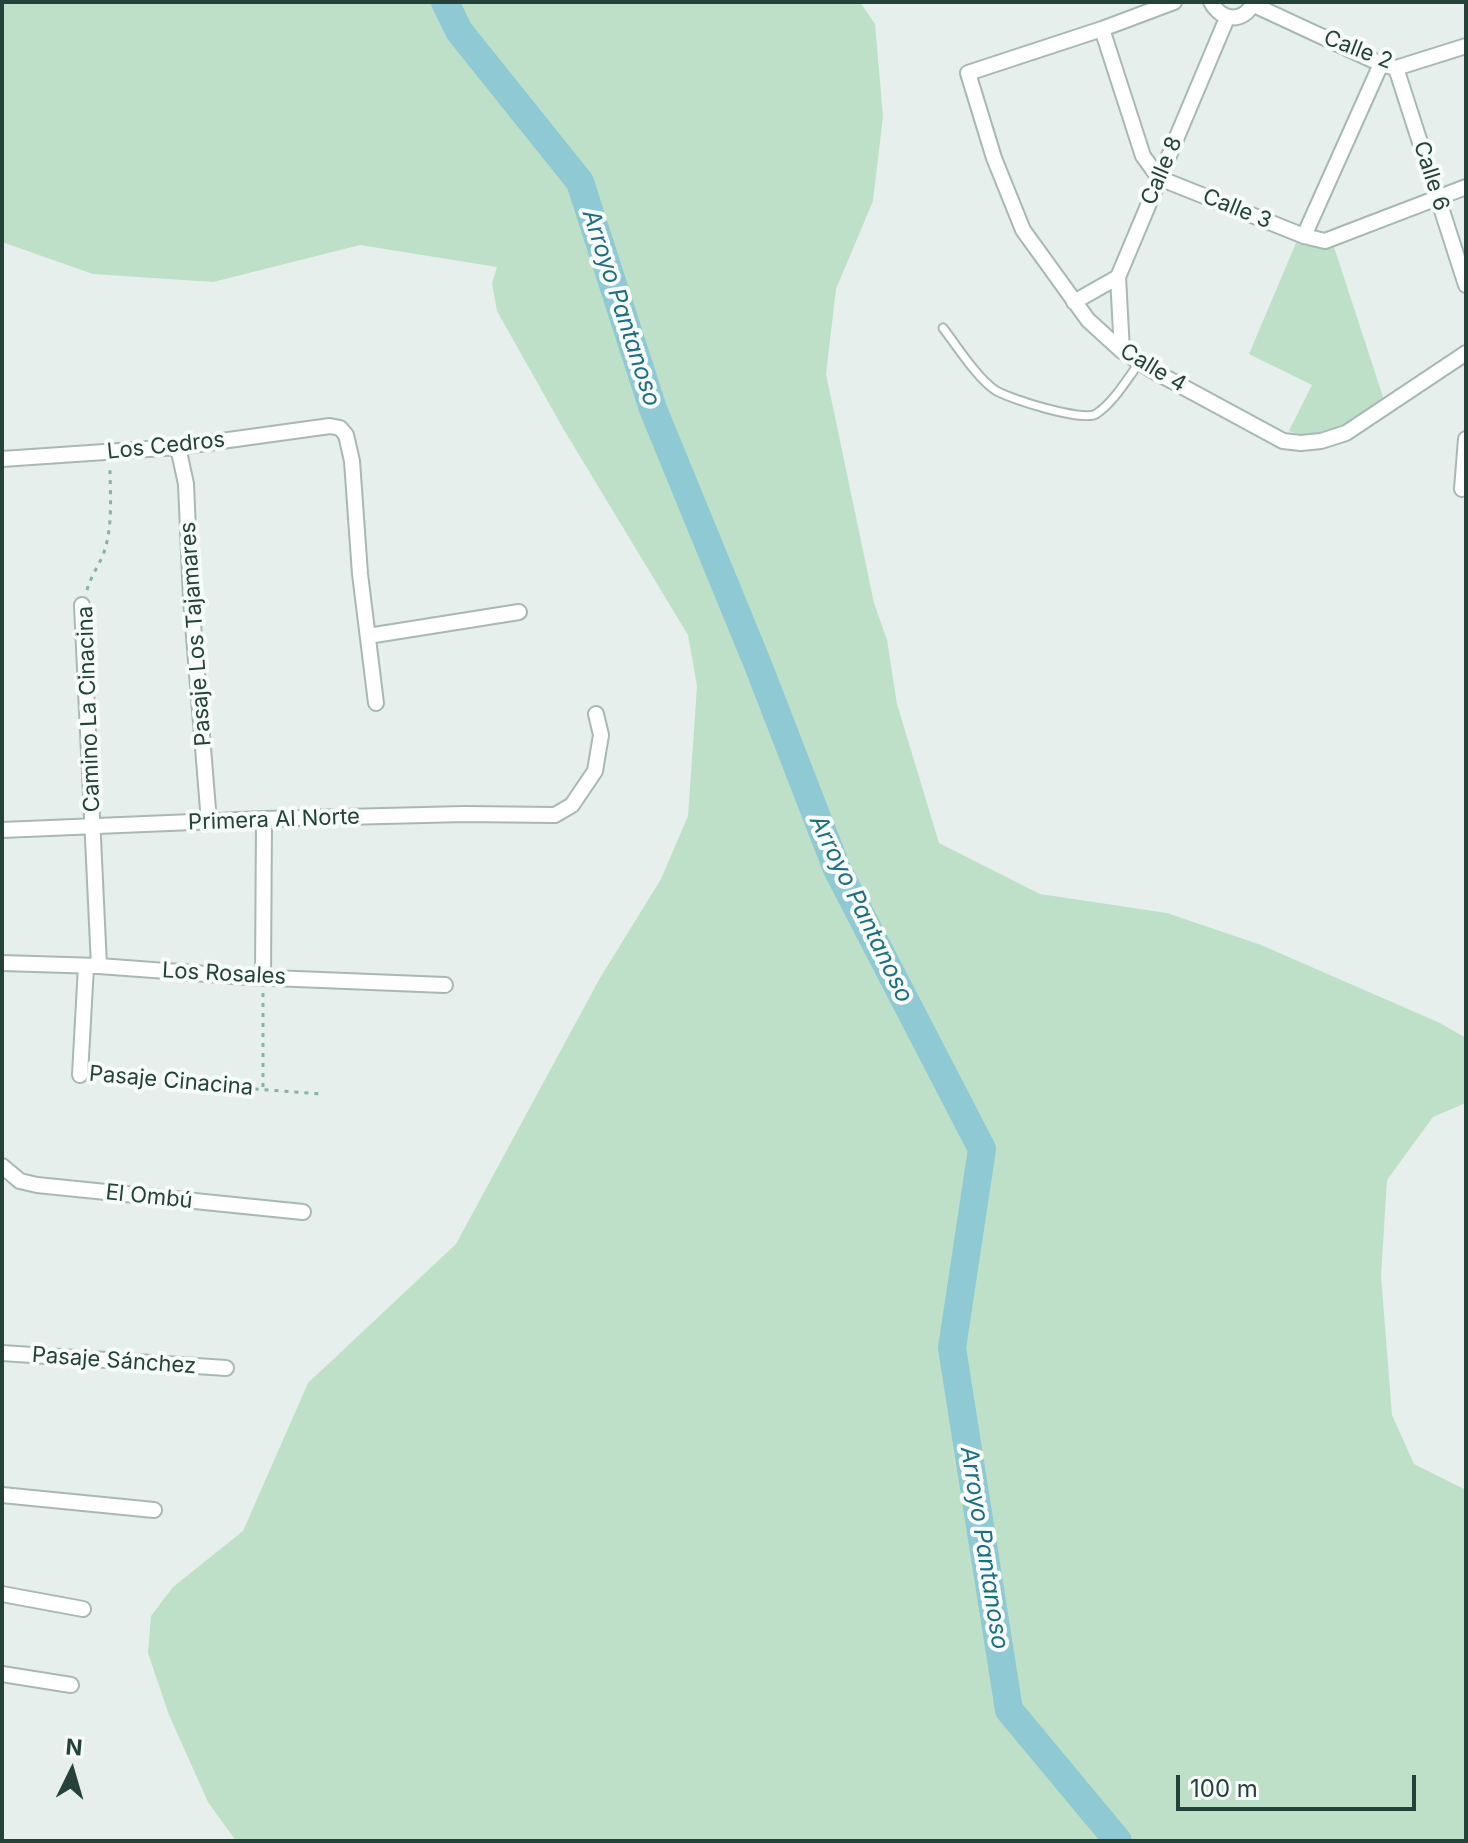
<!DOCTYPE html>
<meta charset="utf-8">
<style>
body{margin:0}
#map{position:relative;width:1468px;height:1843px;overflow:hidden;background:#e6efeb;font-family:Inter,sans-serif}
canvas{display:block}
.frame{position:absolute;inset:0;border:4px solid #24423a;pointer-events:none}
.north{position:absolute;left:32px;top:1731px;width:80px;height:80px;-webkit-text-stroke:6px #f7fbf9;paint-order:stroke;rotate:5deg;font-size:22px;font-weight:700;line-height:32px;text-align:center;color:#24423a}
.north::after{content:'';display:block;margin:auto;width:28px;height:36px;background:#24423a;clip-path:polygon(50% 0,100% 100%,50% 72%,0 100%)}
.scale{position:absolute;left:1176px;top:1775px;width:240px;height:36px;box-sizing:border-box;border:4px solid #24423a;border-top:0;padding-left:10px;font-size:24px;line-height:28px;white-space:nowrap;color:#24423a;-webkit-text-stroke:6px #f7fbf9;paint-order:stroke}
</style>
<div id="map">
<canvas width="1468" height="1843"></canvas>
<div class="frame"></div>
<div class="north">N</div>
<div class="scale">100 m</div>
</div>
<script>
const c = document.querySelector('canvas').getContext('2d');
c.lineJoin = 'round';
function paint(path, color) {
  c.fillStyle = color;
  c.fill(path, 'evenodd');
}
function trace(path, color, width, dash) {
  c.strokeStyle = color;
  c.lineWidth = width;
  c.lineCap = dash ? 'butt' : 'round';
  c.setLineDash(dash || []);
  c.stroke(path);
}
function drawText(font, color, halo, rows, align = 'center') {
  c.font = font + ' Inter,sans-serif';
  c.lineWidth = 8;
  c.setLineDash([]);
  c.textBaseline = 'middle';
  c.strokeStyle = halo;
  c.fillStyle = color;
  for (const [text, x, y, turn = 0] of rows) {
    c.save();
    c.translate(x, y);
    c.rotate((+turn || 0) * Math.PI / 180);
    c.textAlign = isNaN(turn) ? turn : align;
    if (halo) c.strokeText(text, 0, 0);
    c.fillText(text, 0, 0);
    c.restore();
  }
}
const green = new Path2D(`
 M2,2H860L875,24L883,116L873,201L836,289L826,374L874,603L887,640L897,704L939,843L1040,894L1167,913L1261,945L1440,1023L1466,1038V1103L1433,1117L1387,1180L1381,1276L1392,1415L1414,1464L1466,1490L1465,1841H236L208,1802L169,1715L148,1653L151,1616L173,1587L243,1531L308,1383L456,1244L600,978L661,879L688,816L697,686L688,635L564,430L497,311L492,283L497,267L360,245L213,282L93,274L2,242Z
 M1296,243L1322,249L1334,247L1385,403C1358,419 1322,444 1289,431L1312,385L1249,354Z`);
const river = new Path2D(`
 M445,2L459,31L580,182L653,409L758,665L837,869L982,1149L952,1348L1009,1710L1118,1841`);
const path = new Path2D(`
 M87,590C91,575 101,563 105,549C113,523 110,493 110,466
 M263,993V1089
 M95,1077L321,1094`);
const lane = new Path2D(`
 M943,328C957,346 977,378 995,390C1009,399 1083,422 1096,414C1114,402 1127,379 1140,362`);
const street = new Path2D(`
 M1174,2L1102,29L968,73L994,158L1023,230L1088,320L1122,351L1150,369L1283,441L1301,443L1321,441L1346,433L1466,353
 M1211,2C1222,22 1244,23 1254,2
 M1254,5L1381,64L1396,68L1466,46
 M1102,29L1143,156L1159,178L1304,236L1325,241L1466,187
 M1396,68L1466,285
 M1304,236L1381,64
 M1118,277L1122,351
 M1074,302L1118,277L1227,18
 M178,447L186,484L191,599L209,822
 M2,459L178,447L330,426L340,428L346,435L352,461L360,574L376,703
 M1462,489L1466,439
 M82,605L99,966
 M368,636L519,612
 M2,830L264,819L464,814L555,815L572,805L595,771L601,735L596,714
 M2,963L99,966L247,977L445,985
 M263,977L264,819
 M80,1075L86,966
 M2,1166L20,1181L37,1185L303,1212
 M2,1353L226,1368
 M2,1495L154,1510
 M2,1594L83,1609
 M2,1674L71,1685`);
const streetNames = [
 ["Calle 2",1358,50,21],
 ["Calle 8",1162,171,-67],
 ["Calle 6",1431,176,72],
 ["Calle 3",1237,209,22],
 ["Calle 4",1153,368,31],
 ["Los Cedros",166,446,-6],
 ["Pasaje Los Tajamares",196,634,-94],
 ["Camino La Cinacina",89,709,-92],
 ["Primera Al Norte",274,820,-2],
 ["Los Rosales",224,974,3],
 ["Pasaje Cinacina",171,1081,5],
 ["El Ombú",149,1197,6],
 ["Pasaje Sánchez",114,1361,4]
];
const waterNames = [
 ["Arroyo Pantanoso",621,308,72],
 ["Arroyo Pantanoso",861,909,64],
 ["Arroyo Pantanoso",984,1548,81]
];
paint(green, '#bfe0c8');
trace(river, '#8ec9d4', 28);
trace(lane, '#a8b8b2', 11);
trace(street, '#a8b8b2', 18);
trace(path, '#86b3a5', 3, [4, 6]);
trace(lane, '#fff', 7);
trace(street, '#fff', 14);
drawText('22px', '#24423a', '#f7fbf9', streetNames);
drawText('italic 24px', '#1c6f80', '#f7fbf9', waterNames);
</script>
